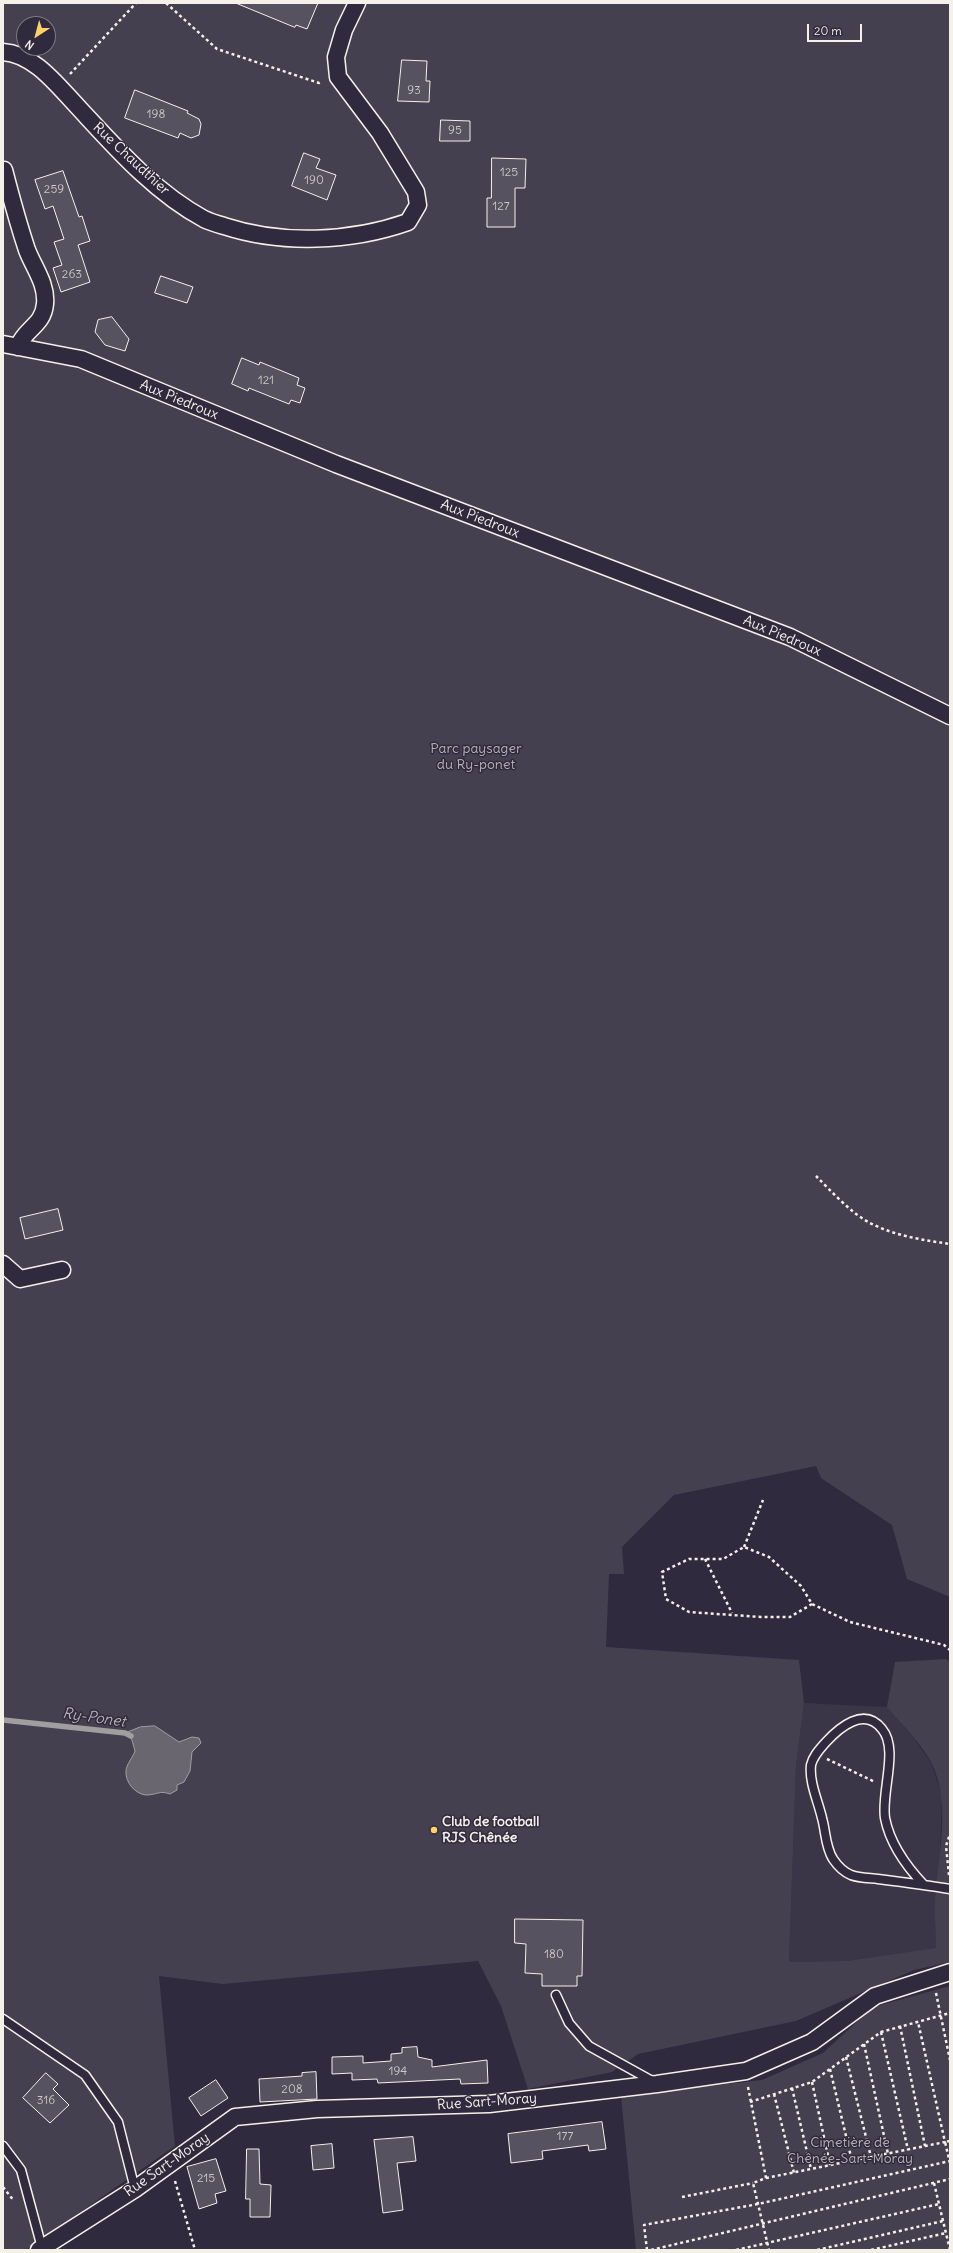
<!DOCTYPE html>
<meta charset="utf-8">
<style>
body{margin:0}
#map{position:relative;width:953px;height:2253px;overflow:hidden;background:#2f2a3d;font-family:Delius,sans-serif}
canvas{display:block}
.frame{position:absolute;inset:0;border:4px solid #f4f1e8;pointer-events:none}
.north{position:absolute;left:16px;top:16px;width:40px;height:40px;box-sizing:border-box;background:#2f2a3d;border:1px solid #7e7a81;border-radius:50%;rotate:216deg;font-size:11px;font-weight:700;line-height:16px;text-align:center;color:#f4f1e8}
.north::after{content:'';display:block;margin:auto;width:14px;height:18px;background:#ffd166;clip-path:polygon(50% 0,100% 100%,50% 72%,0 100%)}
.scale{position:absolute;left:807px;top:24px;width:55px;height:18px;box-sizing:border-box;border:2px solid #f4f1e8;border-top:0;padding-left:5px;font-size:12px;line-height:14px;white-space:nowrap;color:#f4f1e8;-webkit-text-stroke:3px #2f2a3d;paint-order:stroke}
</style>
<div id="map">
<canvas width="953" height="2253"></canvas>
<div class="frame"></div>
<div class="north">N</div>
<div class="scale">20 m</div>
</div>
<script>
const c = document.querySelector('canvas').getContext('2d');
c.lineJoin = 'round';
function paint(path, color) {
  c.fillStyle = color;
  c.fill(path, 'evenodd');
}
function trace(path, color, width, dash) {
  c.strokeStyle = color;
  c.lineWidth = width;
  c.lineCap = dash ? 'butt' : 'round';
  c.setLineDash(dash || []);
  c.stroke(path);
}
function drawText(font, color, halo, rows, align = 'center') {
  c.font = font + ' Delius,sans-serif';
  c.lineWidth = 3;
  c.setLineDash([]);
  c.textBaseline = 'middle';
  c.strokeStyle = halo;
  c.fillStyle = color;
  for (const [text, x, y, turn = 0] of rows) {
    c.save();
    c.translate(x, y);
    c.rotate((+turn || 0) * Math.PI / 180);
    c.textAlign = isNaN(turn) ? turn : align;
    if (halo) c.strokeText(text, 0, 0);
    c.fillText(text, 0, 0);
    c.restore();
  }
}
const built = new Path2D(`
 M804,1703L887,1707L913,1737L931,1763L942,1796L940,1857L935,1900L936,1949L847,1961L789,1962L796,1766Z`);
const green = new Path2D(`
 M3,3H950V1597L907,1579L892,1525L821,1478L816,1466L674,1495L622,1547L624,1574H609L606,1647L799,1660L804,1703L796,1766L789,1962L847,1961L936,1948C936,1932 934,1916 935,1900C938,1856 952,1803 931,1762C920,1742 902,1725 887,1707L895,1662L946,1659L950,1662V1962L914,1970L796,2021L638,2054L612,2072L528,2089L501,2006L478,1961L223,1984L159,1976L175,2146L26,2250H3ZM24,24H48V48H24Z
 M950,1986V2250H636L621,2096L762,2080L823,2053L873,2007Z`);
const water = new Path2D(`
 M155,1726L179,1742L192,1737L199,1738L201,1743L192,1752L190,1771L184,1782L177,1785V1790L170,1794C159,1790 157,1795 146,1795C135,1794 125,1782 126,1771C126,1765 133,1757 135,1751L132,1740L125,1733L140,1727Z`);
const stream = new Path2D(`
 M3,1720L125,1733L131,1736`);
const building = new Path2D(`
 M236,3H318L307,29L296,25L295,27Z
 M402,60L427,61L426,81H430L429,102L398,101Z
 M135,90L188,111L187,113L199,119L201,124L199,135L191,138L180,133L178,138L125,118Z
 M441,120L470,121V141H440Z
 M304,153L320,159L316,168L336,175L327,200L292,186Z
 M492,158L526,159L525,188H515V227H487V198H491Z
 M63,171L79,217L82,216L90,241L78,245L90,282L61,292L53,268L62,265L54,242L64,239L53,206L45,209L35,180Z
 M161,276L193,287L187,303L155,293Z
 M112,317L129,339L125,351L105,345L95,332L98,320Z
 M242,358L259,365L260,362L299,378L297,385L305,388L300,403L291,400L289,404L249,388L248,391L232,384Z
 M58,1209L63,1230L25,1239L20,1218Z
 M515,1919L583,1920L582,1976H577V1986H542V1974L525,1973L526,1944L515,1943Z
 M417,2047L418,2057L432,2060V2067L487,2060L488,2083L461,2084L460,2079L378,2083L377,2079L352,2080V2073L332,2074V2057L363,2056V2063L391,2061V2054L402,2053V2048Z
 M316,2072L317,2099L260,2102L259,2079L302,2076V2073Z
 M46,2073L58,2084L53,2089L69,2105L50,2123L23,2098Z
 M216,2080L228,2098L201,2116L189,2098Z
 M602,2122L606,2149L589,2151L588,2145L542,2151L543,2159L511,2163L508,2134Z
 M413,2137L416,2161L397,2163L403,2210L383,2213L374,2140Z
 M332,2144L334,2168L313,2170L311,2146Z
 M247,2149H259L260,2184L271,2185L270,2217H250V2199H246Z
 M216,2159L226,2191L215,2194L217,2203L199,2209L187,2167Z`);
const path = new Path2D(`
 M166,3L217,49L319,83L322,81
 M70,74L136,3
 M816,1176C831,1191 851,1213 870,1223C895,1236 923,1240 950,1244
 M744,1547L763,1500
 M705,1559L732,1613
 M812,1604L790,1617H761L689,1612L666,1599L662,1572L689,1559H723L744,1547L769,1557L801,1586L812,1604L850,1622L944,1645L950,1650
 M827,1759L875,1782
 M949,1875L946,1846L950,1834
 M936,1993L950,2060
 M900,2026L925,2146
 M881,2032L908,2150
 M864,2044L888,2154
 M846,2057L871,2157
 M830,2069L852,2161
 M812,2082L830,2165
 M748,2087L766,2178L753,2183L769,2250
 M792,2088L811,2169
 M774,2094L794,2173
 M750,2102L812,2082L881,2032L950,2013
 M950,2141L945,2142L950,2163
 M766,2178L945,2142L918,2022
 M175,2181L195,2250
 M934,2183L950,2250
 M3,2187L14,2201
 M682,2197L753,2183
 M647,2250L644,2225L758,2204L950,2161
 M651,2250L950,2179
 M736,2250L939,2204
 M817,2250L943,2221
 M871,2250L946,2233`);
const lane = new Path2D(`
 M924,1885C906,1866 890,1844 885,1818C881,1792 899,1749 882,1729C864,1706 839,1728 826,1742C820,1749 813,1756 811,1765C809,1782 818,1801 822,1818C826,1832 825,1846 833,1859C837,1865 844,1872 851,1875C859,1878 870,1878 878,1879C902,1882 926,1885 950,1889
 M556,1995L569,2023L589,2046L654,2082
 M3,2019L85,2075L118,2122L135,2189
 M3,2146L21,2170L42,2248`);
const street = new Path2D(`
 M3,52C34,54 57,85 77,106C115,147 154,192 204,219C210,222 217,224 224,226C282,245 351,242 408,222L418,205L416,192L380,133L338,77L336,57L344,30L357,3
 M4,170C11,197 18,223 27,250C34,268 47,284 45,304C43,326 25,328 18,347
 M3,344L81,359L336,464L790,637L950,716
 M3,1264L20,1279L62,1270
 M39,2250L135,2189L235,2117L317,2109L489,2104L657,2084L746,2071L812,2042L875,1996L950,1972`);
const markers = [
 [434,1830,4,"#ffd166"]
];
const numberNames = [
 ["93",414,91],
 ["198",156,115],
 ["95",455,131],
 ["125",509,173],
 ["190",314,181],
 ["259",54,190],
 ["127",501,207],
 ["263",72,275],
 ["121",266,381],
 ["180",554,1955],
 ["194",398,2072],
 ["208",292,2090],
 ["316",46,2101],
 ["177",565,2137],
 ["215",206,2179]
];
const streetNames = [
 ["Rue Chaudthier",131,159,43],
 ["Aux Piedroux",179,400,22],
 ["Aux Piedroux",480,519,21],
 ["Aux Piedroux",782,636,23],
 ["Rue Sart-Moray",487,2102,-4],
 ["Rue Sart-Moray",167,2165,-35]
];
const parkNames = [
 ["Parc paysager",476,749],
 ["du Ry-ponet",476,765],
 ["Cimetière de",850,2143],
 ["Chênée-Sart-Moray",850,2159]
];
const poiNames = [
 ["Club de football",442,1822],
 ["RJS Chênée",442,1838]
];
const waterNames = [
 ["Ry-Ponet",94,1718,8]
];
paint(built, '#3b3647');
paint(green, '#454050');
paint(water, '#6a6670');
trace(water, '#a19ea0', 1);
trace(stream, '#a19ea0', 5.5);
paint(building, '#56525f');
trace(building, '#f4f1e8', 1);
trace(lane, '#f4f1e8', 11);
trace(street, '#f4f1e8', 19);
trace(path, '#f4f1e8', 2.5, [3, 3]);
trace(lane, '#2f2a3d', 8);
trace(street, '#2f2a3d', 16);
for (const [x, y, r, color] of markers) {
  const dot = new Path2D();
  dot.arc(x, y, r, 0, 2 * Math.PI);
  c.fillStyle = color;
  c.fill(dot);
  trace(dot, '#2f2a3d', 1.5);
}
drawText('12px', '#ccc9c6', null, numberNames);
drawText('14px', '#f4f1e8', '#2f2a3d', streetNames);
drawText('14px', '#b7b3b3', '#2f2a3d', parkNames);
drawText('bold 14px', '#f4f1e8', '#2f2a3d', poiNames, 'left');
drawText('italic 15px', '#b6b2b2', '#2f2a3d', waterNames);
</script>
